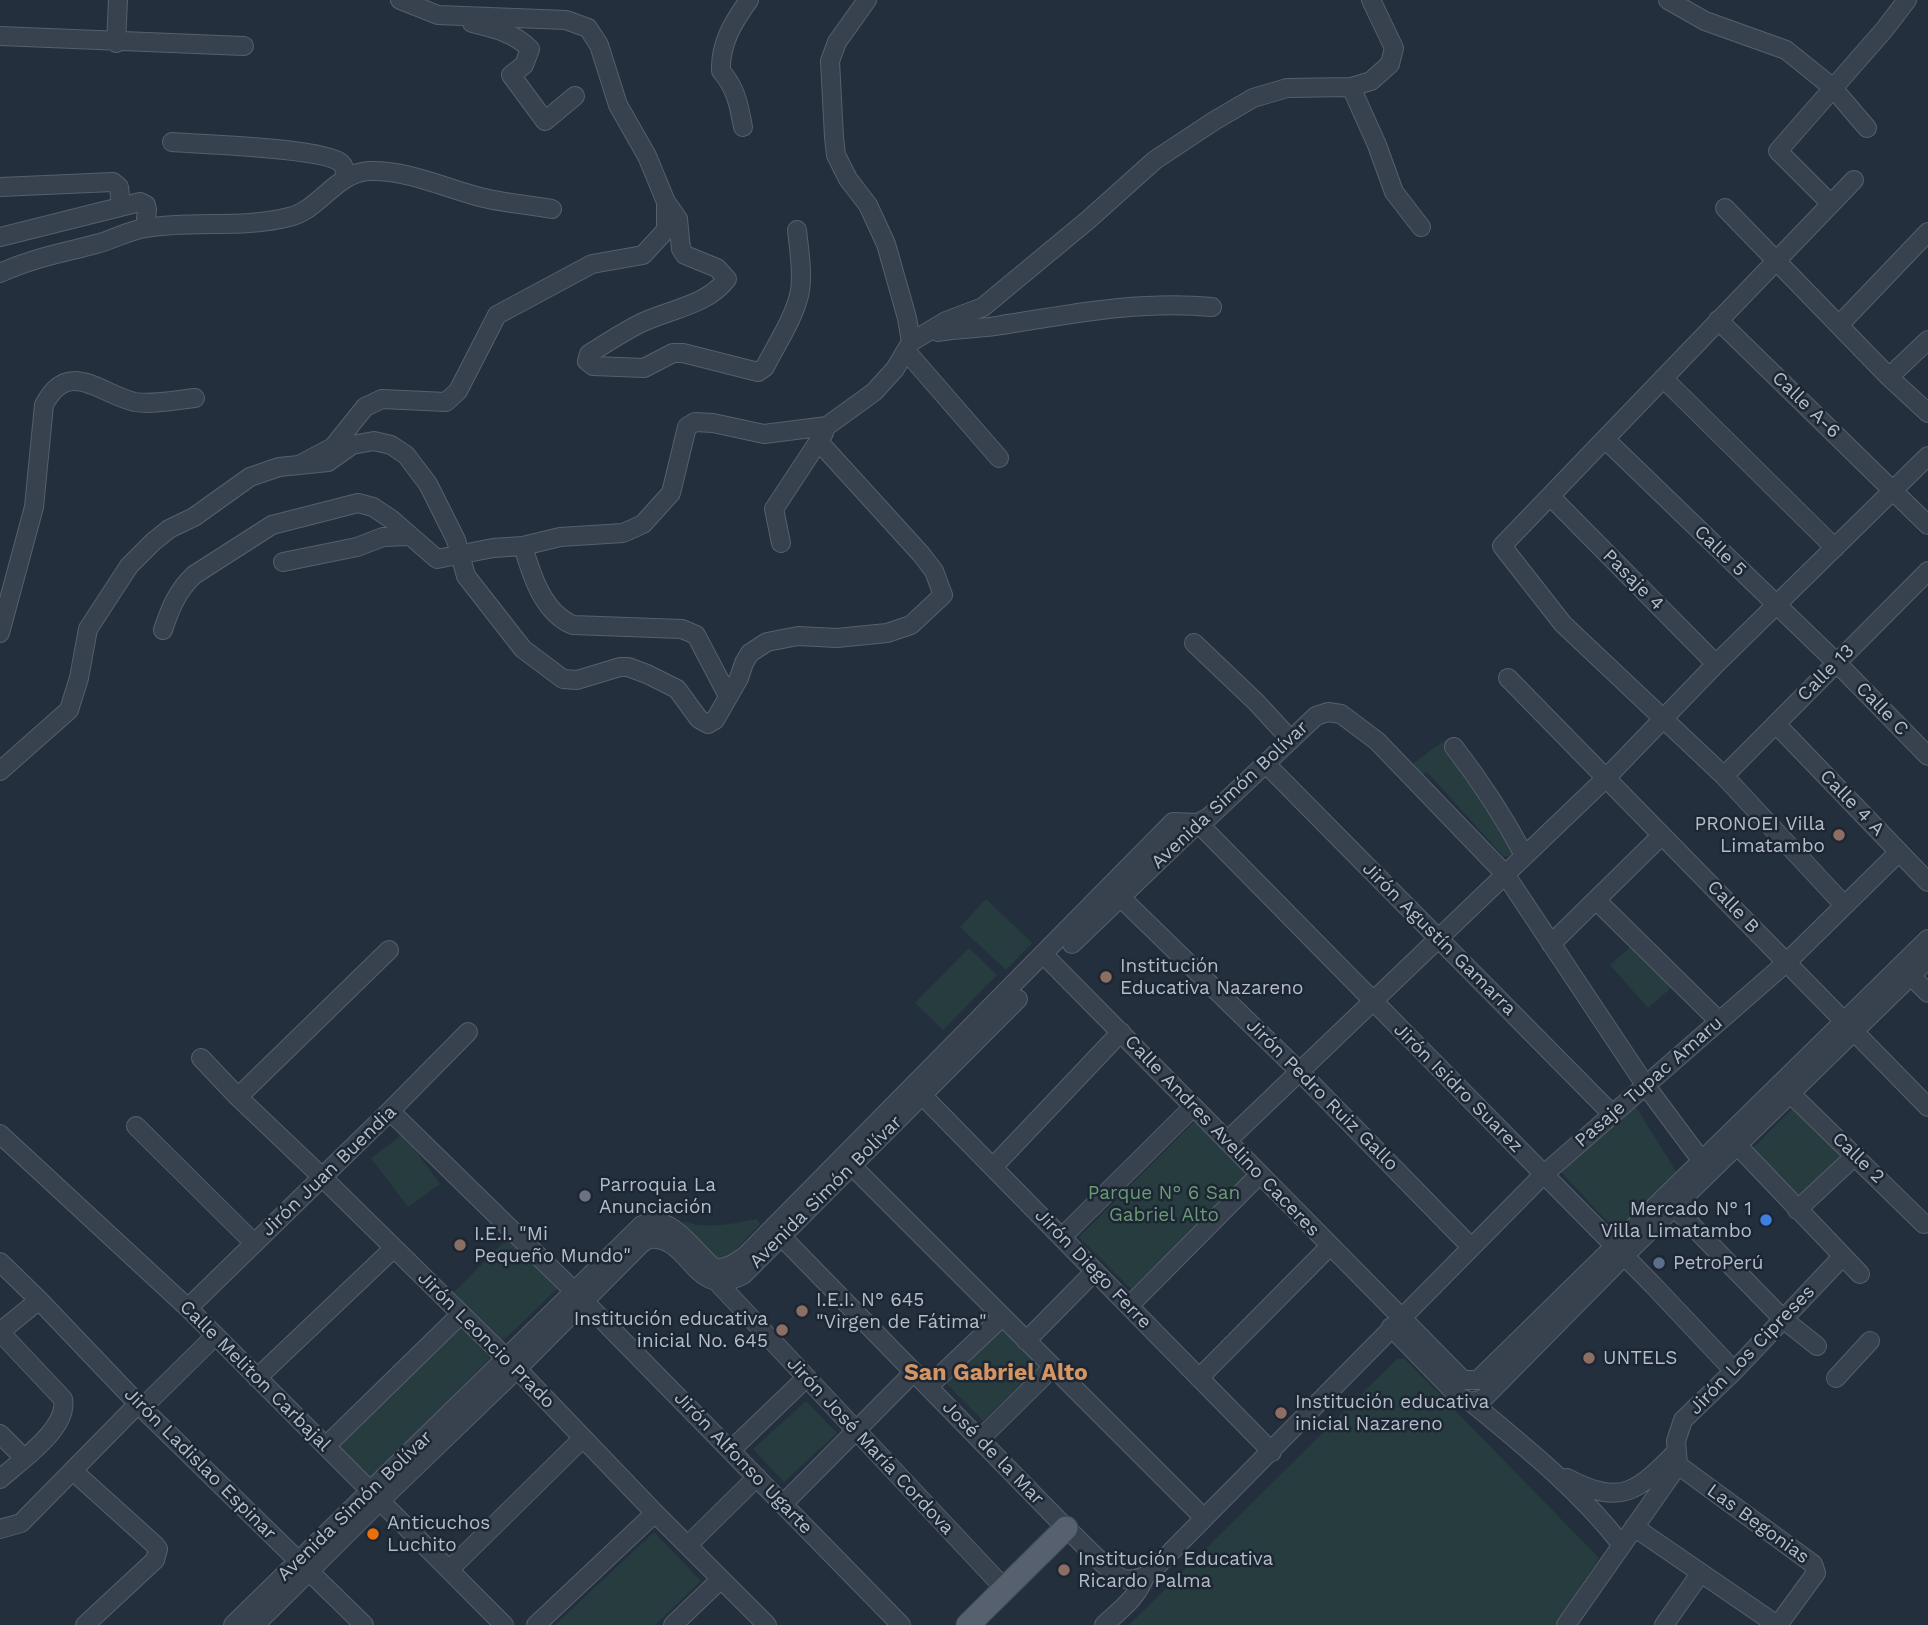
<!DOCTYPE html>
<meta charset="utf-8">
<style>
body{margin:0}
canvas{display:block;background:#242f3e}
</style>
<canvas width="1928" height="1625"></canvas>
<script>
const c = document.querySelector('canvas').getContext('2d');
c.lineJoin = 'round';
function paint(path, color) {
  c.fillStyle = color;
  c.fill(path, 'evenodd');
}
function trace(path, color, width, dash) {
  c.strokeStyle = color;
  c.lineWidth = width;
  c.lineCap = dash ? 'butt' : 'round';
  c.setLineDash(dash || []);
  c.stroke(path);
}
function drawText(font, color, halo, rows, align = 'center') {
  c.font = font + ' "Work Sans",sans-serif';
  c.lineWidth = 5;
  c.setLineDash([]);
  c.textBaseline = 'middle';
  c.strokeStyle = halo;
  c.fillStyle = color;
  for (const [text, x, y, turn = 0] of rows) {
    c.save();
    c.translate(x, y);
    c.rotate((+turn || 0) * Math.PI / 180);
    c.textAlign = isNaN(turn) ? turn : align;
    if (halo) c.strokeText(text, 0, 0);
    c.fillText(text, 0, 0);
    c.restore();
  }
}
const green = new Path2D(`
 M1448,738L1516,842V853L1512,857L1503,856L1427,772L1423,774L1412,764Z
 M986,899L1032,943L1006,970L960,927Z
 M1634,944L1673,986L1648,1008L1610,965Z
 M969,948L997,975L943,1030L915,1003Z
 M1795,1106L1845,1157L1801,1200L1751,1150Z
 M1636,1107L1677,1173L1617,1232L1560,1171Z
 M1197,1119L1250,1171L1131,1289L1079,1237Z
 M403,1134L440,1184L408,1207L371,1158Z
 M757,1219L760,1224L726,1260H719L682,1223L684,1222C709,1229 732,1224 757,1219Z
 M507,1239L558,1288L505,1339L498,1341L454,1292Z
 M459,1326L490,1358L371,1479L337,1445Z
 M1004,1327L1042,1365L983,1421L946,1383Z
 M1397,1359H1405L1599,1558L1556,1625H1129Z
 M806,1401L837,1433L784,1482L753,1449Z
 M654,1532L701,1581L655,1625H555Z`);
const minor = new Path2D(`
 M400,0L438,15L566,20L588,28L599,45L618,105L647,156L666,202L678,219L681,249L685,255L717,268L727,279C706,306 670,309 641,323C623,332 606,343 589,354L587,361L593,366L644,368L673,353H683L758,372L765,367C777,343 795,317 800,291C803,271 799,250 797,230
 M867,0L837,42L830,61L834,137L836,155L848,179L868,205L886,244L907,318L911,342
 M1668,0L1705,21L1786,50L1832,87L1867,128
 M472,23C493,28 515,33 530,49L524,65L511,75L545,121L575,96
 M0,36L244,46
 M116,43L118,0
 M1351,87L1377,145L1394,192L1421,227
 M743,127C739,105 736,88 721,71C720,44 733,22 749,0
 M172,142C200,144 325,148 341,163C345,167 345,172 345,178
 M0,187L113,182L119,187L121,206
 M1831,204L1778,151L1884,30L1907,0
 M1725,208L1889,377L1928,413
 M0,237L140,202L146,205L147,210L145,228
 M0,273C32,258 63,253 96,244C113,240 129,230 146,228C193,220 242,229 289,217C320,210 336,172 370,171C409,170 447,189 484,198C506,203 529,205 552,209
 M1718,320L1928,525
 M1840,324L1928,232
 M938,332C959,328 981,329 1002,325C1071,314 1142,300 1212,307
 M906,351L999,458
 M1889,377L1928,340
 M1663,378L1835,548
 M1605,439L1837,663L1928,756
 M299,465L328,462L352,445L374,441L391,445L406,455L428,484L456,540L466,576L523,649L563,679L577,680L620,667H628L647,674L677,689L699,719L708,724L715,720L739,678L744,663L750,653L767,642L798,636L837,638L887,633L911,625L943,595L934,571L921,554L820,443
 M1550,496L1716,664
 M781,543L774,509L824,433
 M523,546C531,574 543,613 573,625L682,629L696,635L728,696
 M283,562L357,547L383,537L410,536
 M163,630C170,609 177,591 194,575L272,525L358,503L373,507L391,519L437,559L493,548L523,546L560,537L623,533L643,524L671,493L687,427L695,422L713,423L764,434L827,426L874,392L895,369L911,342L946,321L983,307L1088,220L1155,160L1214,121L1253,98L1287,88L1351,87L1371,81L1390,64L1394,48L1371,0
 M0,633L34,507L44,405C68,357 102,395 135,402C153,405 176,400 195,398
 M1194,643L1256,702L1291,740
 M1508,678L1928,1107
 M1776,724L1928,882
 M1454,747C1481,782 1504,817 1524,855
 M1266,764L1612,1114
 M0,771L69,710L79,678L88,629L129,566L153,542L169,529L194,517L250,477L279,467L299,465L333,447L365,407L382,399L446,402L458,391L497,315L592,264L643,255L666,230V202
 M1724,776L1928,571
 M1113,890L1299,1071L1471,1247
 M1596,900L1719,1021
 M1844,905L1724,776L1563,624L1502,546L1854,180
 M1072,944L1198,823L1209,817L1316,716L1328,712L1341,714L1377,741L1505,874L1646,1086L1710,1172
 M1551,944L1662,835
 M1044,955L1463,1380H1478L1928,939
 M1911,976L1928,993
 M201,1058L238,1097L321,1176L517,1369L655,1513L767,1625
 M914,1087L1272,1452
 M1791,1094L1924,1224
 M238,1097L389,950
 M390,1111L574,1291
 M136,1126L254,1243
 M0,1134L188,1308L504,1625
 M1227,1141L1606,778L1716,664L1928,456
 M1738,1146L1860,1274
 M852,1166L1204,1518
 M993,1167L1121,1032
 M1674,1207L1783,1319L1817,1346
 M1797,1210L1856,1155
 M776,1231L1066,1528C1078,1538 1113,1577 1125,1579C1135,1581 1144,1577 1151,1572L1543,1175L1787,962L1899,852
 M1062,1237L1193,1107
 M0,1262L39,1300L142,1408L364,1625
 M716,1275L718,1283L1005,1589
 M584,1301L901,1625
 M1129,1306L1260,1174
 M188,1308L390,1111L468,1032
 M1391,1327L1459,1397L1471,1402C1525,1447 1578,1489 1621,1544
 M0,1332L63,1399C69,1428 20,1461 0,1479
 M0,1332L39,1300
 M1026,1341L1095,1271
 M257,1378L394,1248
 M1199,1378L1330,1246
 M1836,1378L1870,1341
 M928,1387L1002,1317
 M1471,1402L1483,1399L1624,1256L1928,959
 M142,1408L215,1336
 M0,1434L24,1458
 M980,1439L1053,1367
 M326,1446L461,1314
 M731,1450L806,1378
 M1678,1465L1813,1564L1816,1573L1778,1625
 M73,1471L155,1545L158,1549L155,1560L85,1625
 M1567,1478C1622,1507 1638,1491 1677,1451
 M783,1504L914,1372
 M1634,1527L1777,1625
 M0,1529L21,1523L138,1404
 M688,1545L757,1477
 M449,1570L583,1438
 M233,1625L642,1225C670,1210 695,1253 714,1268C727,1269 735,1263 745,1256L1173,822L1198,823L1653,1285L1734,1371
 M255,1625L380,1501L517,1369L641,1244L648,1239C692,1234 692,1302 743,1275L1018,999
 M536,1625L655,1513
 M673,1625L721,1579
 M1104,1625C1120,1610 1138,1597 1145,1576
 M1566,1625L1678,1465L1676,1441L1683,1420L1734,1371L1842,1257
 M1664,1625L1700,1574`);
const major = new Path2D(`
 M968,1625L1066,1528`);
const markers = [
 [1839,835,7,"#8d6e63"],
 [1106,977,7,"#8d6e63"],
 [585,1196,7,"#6b7280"],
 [1766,1220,7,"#3f7fe0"],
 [460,1245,7,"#8d6e63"],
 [1659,1263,7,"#5c6f8a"],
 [802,1311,7,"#8d6e63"],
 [782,1330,7,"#8d6e63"],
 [1589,1358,7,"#8d6e63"],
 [1281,1413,7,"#8d6e63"],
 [373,1534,7,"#e8710a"],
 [1064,1570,7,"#8d6e63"]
];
const streetNames = [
 ["Calle A-6",1806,405,44],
 ["Calle 5",1720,551,44],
 ["Pasaje 4",1633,580,45],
 ["Calle 13",1826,673,-45],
 ["Calle C",1882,709,46],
 ["Avenida Simón Bolívar",1230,795,-43],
 ["Calle 4 A",1852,803,46],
 ["Calle B",1733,907,46],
 ["Jirón Agustín Gamarra",1439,939,45],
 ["Pasaje Tupac Amaru",1649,1082,-41],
 ["Jirón Isidro Suarez",1458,1088,45],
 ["Jirón Pedro Ruiz Gallo",1322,1095,45],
 ["Calle Andres Avelino Caceres",1222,1136,46],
 ["Calle 2",1858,1158,44],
 ["Jirón Juan Buendia",329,1171,-44],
 ["Avenida Simón Bolívar",826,1192,-45],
 ["Jirón Diego Ferre",1093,1269,46],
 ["Jirón Leoncio Prado",486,1340,45],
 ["Jirón Los Cipreses",1752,1350,-46],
 ["Calle Meliton Carbajal",255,1376,45],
 ["Jirón José María Cordova",870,1446,47],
 ["José de la Mar",993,1453,46],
 ["Jirón Alfonso Ugarte",743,1463,46],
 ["Jirón Ladislao Espinar",200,1464,45],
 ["Avenida Simón Bolívar",355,1506,-44],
 ["Las Begonias",1758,1524,36]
];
const poiNames = [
 ["PRONOEI Villa",1825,824,"right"],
 ["Limatambo",1825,846,"right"],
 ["Institución",1120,966],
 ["Educativa Nazareno",1120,988],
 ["Parroquia La",599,1185],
 ["Anunciación",599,1207],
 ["Mercado N° 1",1752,1209,"right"],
 ["Villa Limatambo",1752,1231,"right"],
 ["I.E.I. \"Mi",474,1234],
 ["Pequeño Mundo\"",474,1256],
 ["PetroPerú",1673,1263],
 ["I.E.I. N° 645",816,1300],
 ["\"Virgen de Fátima\"",816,1322],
 ["Institución educativa",768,1319,"right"],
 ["inicial No. 645",768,1341,"right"],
 ["UNTELS",1603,1358],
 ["Institución educativa",1295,1402],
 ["inicial Nazareno",1295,1424],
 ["Anticuchos",387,1523],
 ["Luchito",387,1545],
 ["Institución Educativa",1078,1559],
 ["Ricardo Palma",1078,1581]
];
const parkNames = [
 ["Parque N° 6 San",1164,1193],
 ["Gabriel Alto",1164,1215]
];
const quarterNames = [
 ["San Gabriel Alto",996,1373]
];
paint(green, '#263c3f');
trace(minor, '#565f6c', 20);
trace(major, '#414a57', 25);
trace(minor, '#38414e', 18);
trace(major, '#56606e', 23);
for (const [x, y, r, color] of markers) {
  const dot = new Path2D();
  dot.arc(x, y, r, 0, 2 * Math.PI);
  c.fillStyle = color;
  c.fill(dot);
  trace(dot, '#1d2633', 2.5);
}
drawText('19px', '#b4bcc9', '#1d2633', streetNames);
drawText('19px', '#b4bcc9', '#1d2633', poiNames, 'left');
drawText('19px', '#6b9a76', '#1d2633', parkNames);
drawText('bold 23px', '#d59563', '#1d2633', quarterNames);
</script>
